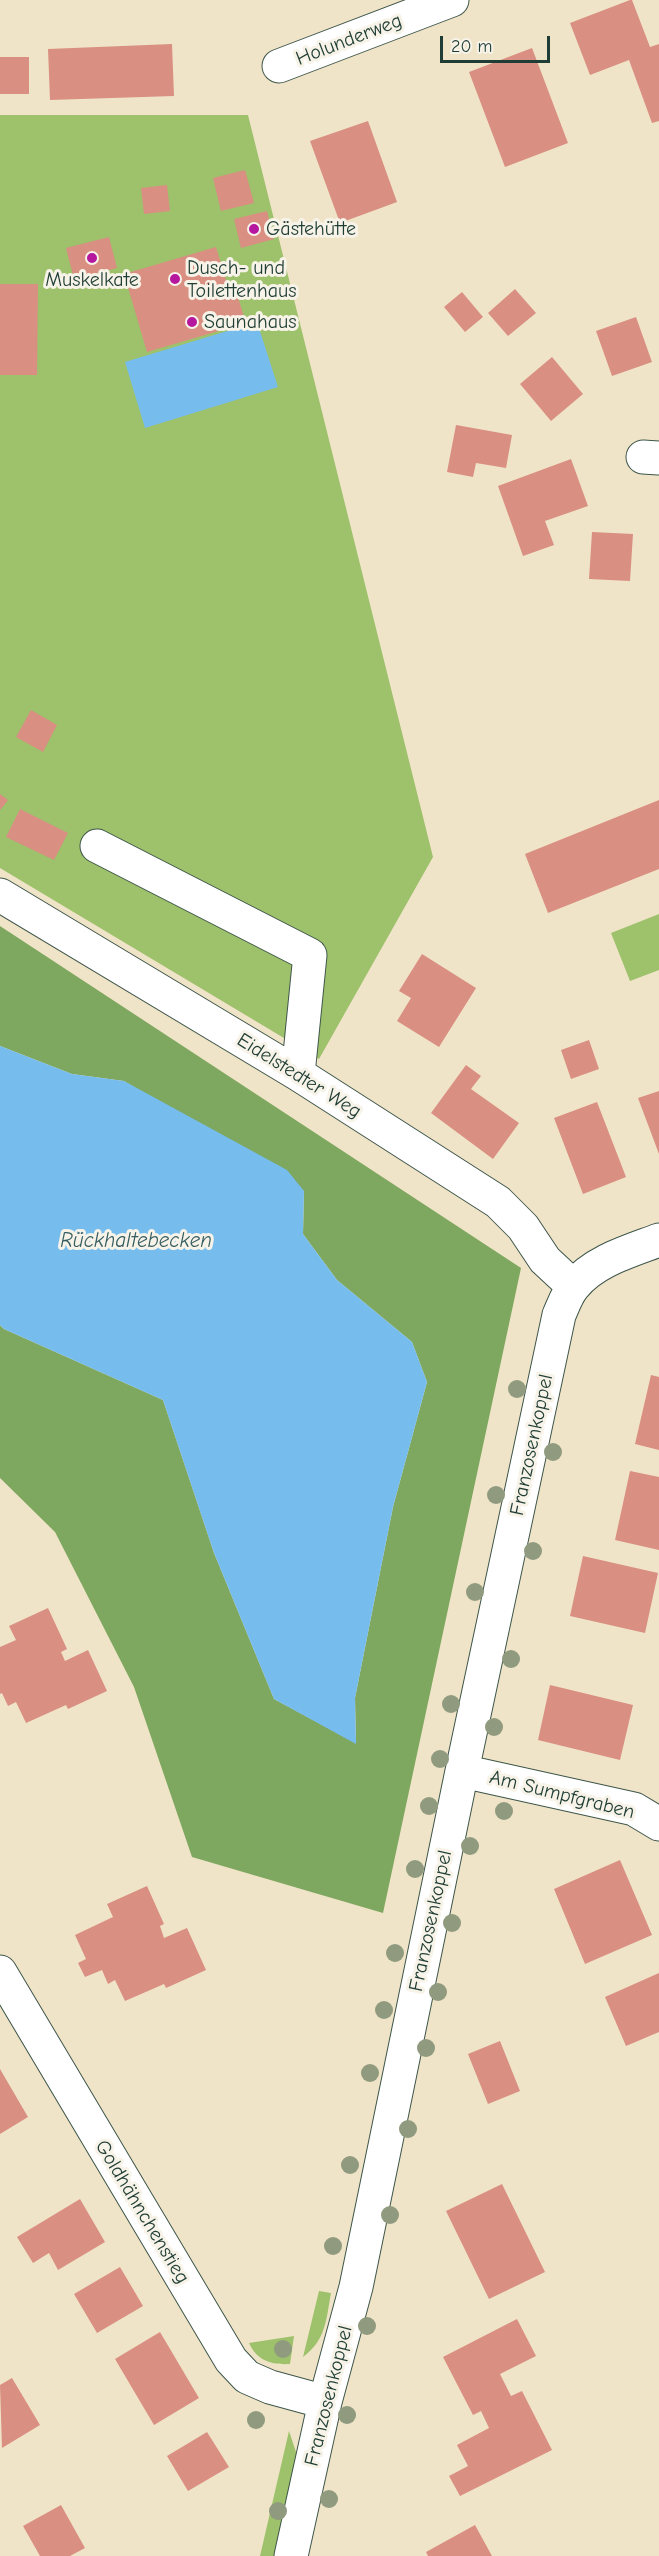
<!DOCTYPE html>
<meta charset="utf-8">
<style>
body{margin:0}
#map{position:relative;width:659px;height:2556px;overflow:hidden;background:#f0e4c8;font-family:"Comic Neue",sans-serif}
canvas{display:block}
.scale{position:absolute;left:440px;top:36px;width:110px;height:27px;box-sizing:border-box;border:3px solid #1f3d34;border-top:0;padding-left:8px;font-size:18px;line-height:21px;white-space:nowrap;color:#1f3d34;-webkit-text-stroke:4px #f7f3e8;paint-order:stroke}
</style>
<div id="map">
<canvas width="659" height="2556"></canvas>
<div class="scale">20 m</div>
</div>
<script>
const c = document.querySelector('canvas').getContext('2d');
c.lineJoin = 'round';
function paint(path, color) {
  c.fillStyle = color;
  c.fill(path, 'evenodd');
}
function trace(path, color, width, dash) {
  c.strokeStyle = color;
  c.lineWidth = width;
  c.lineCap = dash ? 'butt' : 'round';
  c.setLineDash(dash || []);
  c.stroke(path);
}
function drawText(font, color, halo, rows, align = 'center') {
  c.font = font + ' "Comic Neue",sans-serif';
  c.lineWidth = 6;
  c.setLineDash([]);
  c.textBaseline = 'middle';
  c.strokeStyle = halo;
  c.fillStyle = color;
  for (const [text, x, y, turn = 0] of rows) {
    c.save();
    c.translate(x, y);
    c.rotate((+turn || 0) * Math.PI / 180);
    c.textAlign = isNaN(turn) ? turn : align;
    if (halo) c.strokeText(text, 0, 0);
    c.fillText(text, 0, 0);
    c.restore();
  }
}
const green = new Path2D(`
 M0,115H248L433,857L319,1059L0,868Z
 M659,914V970L630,981L611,933Z
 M319,2291L331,2293C326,2320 326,2340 303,2357Z
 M294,2336L290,2364C272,2365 257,2361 249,2343Z
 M289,2431L297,2455L274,2556H260Z`);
const forest = new Path2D(`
 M0,926L521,1268L383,1913L192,1857L134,1687L55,1532L0,1478V1325L4,1329L163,1400L214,1553L274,1699L356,1743L355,1698L393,1507L427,1382L412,1342L337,1280L303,1234L304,1191L124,1081L72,1074L0,1046Z`);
const water = new Path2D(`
 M257,322L278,387L145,428L125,362Z
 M0,1046L72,1074L124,1081L287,1170L304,1191L303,1234L337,1280L412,1342L427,1382L393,1507L355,1698L356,1744L274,1699L214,1553L163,1400L4,1329L0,1325Z`);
const building = new Path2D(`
 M630,0H632L650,47L659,44V121L652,123L629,60L590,75L570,23Z
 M172,44L174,96L50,100L48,49Z
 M532,48L568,143L505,167L469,72Z
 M0,57H29V94H0Z
 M368,121L397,202L340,223L310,141Z
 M245,170L254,203L221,211L213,178Z
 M167,185L170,211L144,214L141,188Z
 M267,211L274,239L241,248L234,219Z
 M109,237L117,268L74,279L66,248Z
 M216,247L230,293L236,291L246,323L147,352L124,274Z
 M0,284H38L37,375H0Z
 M515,289L536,313L508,336L488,313Z
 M462,292L483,317L465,332L444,307Z
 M636,317L652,362L612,376L596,331Z
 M552,357L583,394L551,421L520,384Z
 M456,425L512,435L506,468L476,463L473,477L447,472Z
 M571,459L588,506L545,521L554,545L523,556L498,486Z
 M592,532L633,534L630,581L589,579Z
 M31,710L57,725L43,752L16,737Z
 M0,794L8,800L0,810Z
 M659,800V869L548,913L525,854Z
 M20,809L68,833L54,860L6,837Z
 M422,954L476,988L439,1047L397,1021L411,998L399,991Z
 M589,1040L599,1069L571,1079L561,1050Z
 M466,1065L481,1076L471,1089L519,1123L493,1159L431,1113Z
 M659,1091V1154L638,1098Z
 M597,1102L626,1177L583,1194L554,1118Z
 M651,1375L659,1377V1450L635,1444Z
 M630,1471L659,1477V1550L615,1540Z
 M583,1556L658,1573L645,1633L570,1616Z
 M48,1608L67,1649L61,1652L65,1661L88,1650L107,1691L68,1709L66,1705L26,1723L16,1702L8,1706L2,1693L0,1694V1647L16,1640L9,1626Z
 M550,1685L633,1705L620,1760L538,1740Z
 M620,1860L652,1935L585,1964L554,1889Z
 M147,1886L164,1924L160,1926L164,1938L187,1928L206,1970L166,1988L164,1984L125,2001L115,1980L108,1984L102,1970L85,1977L78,1963L86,1959L75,1935L113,1917L107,1904Z
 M659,1973V2032L626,2046L605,1997Z
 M500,2041L520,2091L488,2104L468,2054Z
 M0,2069L28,2117L0,2134Z
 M502,2184L545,2272L489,2299L446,2211Z
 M80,2199L105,2242L58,2270L49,2253L33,2263L17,2237Z
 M120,2267L143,2306L97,2333L74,2294Z
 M517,2319L536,2356L500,2374L511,2396L522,2391L552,2450L460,2496L449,2476L468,2466L457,2445L489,2428L481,2411L473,2415L443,2357Z
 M160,2332L199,2398L154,2425L115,2359Z
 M12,2378L40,2425L2,2448L0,2385Z
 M207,2432L229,2467L188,2491L167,2456Z
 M61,2505L85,2548L70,2556H40L23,2526Z
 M475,2525L492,2556H428L426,2552Z`);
const minor = new Path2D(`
 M279,66L452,0
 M643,457L659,458
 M97,846L310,955L298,1074
 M0,895L298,1074L498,1202L523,1227L545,1260L573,1286
 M462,1771L634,1809L659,1824
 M0,1972L231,2360L247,2377L270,2387L325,2402
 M291,2556L325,2402L356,2287L462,1771L559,1315C563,1306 567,1294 574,1286C594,1261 630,1251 659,1240`);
const trees = [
 [517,1389],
 [553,1452],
 [496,1495],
 [533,1551],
 [475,1592],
 [511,1659],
 [451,1704],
 [494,1727],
 [440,1759],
 [429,1806],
 [504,1811],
 [470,1846],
 [415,1869],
 [452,1923],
 [395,1953],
 [438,1992],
 [384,2010],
 [426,2048],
 [370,2073],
 [408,2129],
 [350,2165],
 [390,2215],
 [333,2246],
 [367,2326],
 [283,2349],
 [347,2415],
 [256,2420],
 [329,2499],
 [278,2511]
];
const markers = [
 [254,229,6,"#b5179e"],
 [92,258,6,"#b5179e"],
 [175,279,6,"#b5179e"],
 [192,322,6,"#b5179e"]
];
const streetNames = [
 ["Holunderweg",349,40,-21],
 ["Eidelstedter Weg",299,1076,32],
 ["Franzosenkoppel",532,1445,-78],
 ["Am Sumpfgraben",562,1795,14],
 ["Franzosenkoppel",431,1921,-78],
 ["Goldhähnchenstieg",142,2212,59],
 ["Franzosenkoppel",329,2396,-76]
];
const poiNames = [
 ["Gästehütte",266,229],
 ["Dusch- und",187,268],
 ["Toilettenhaus",187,291],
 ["Muskelkate",92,280,"center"],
 ["Saunahaus",204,322]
];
const waterNames = [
 ["Rückhaltebecken",136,1241]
];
paint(green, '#9ec16b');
paint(forest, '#7ea75f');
paint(water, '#76bdee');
paint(building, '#d98f82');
trace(minor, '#3e564a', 35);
trace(minor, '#fff', 33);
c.fillStyle = '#8f9a7e';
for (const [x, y] of trees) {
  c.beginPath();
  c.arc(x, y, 9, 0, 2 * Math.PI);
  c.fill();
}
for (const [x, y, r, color] of markers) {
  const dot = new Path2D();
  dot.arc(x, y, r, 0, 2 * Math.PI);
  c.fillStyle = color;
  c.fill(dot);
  trace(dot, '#f7f3e8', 2);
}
drawText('20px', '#1f3d34', '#f7f3e8', streetNames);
drawText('20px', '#1f3d34', '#f7f3e8', poiNames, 'left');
drawText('italic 21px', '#355d62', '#f7f3e8', waterNames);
</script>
